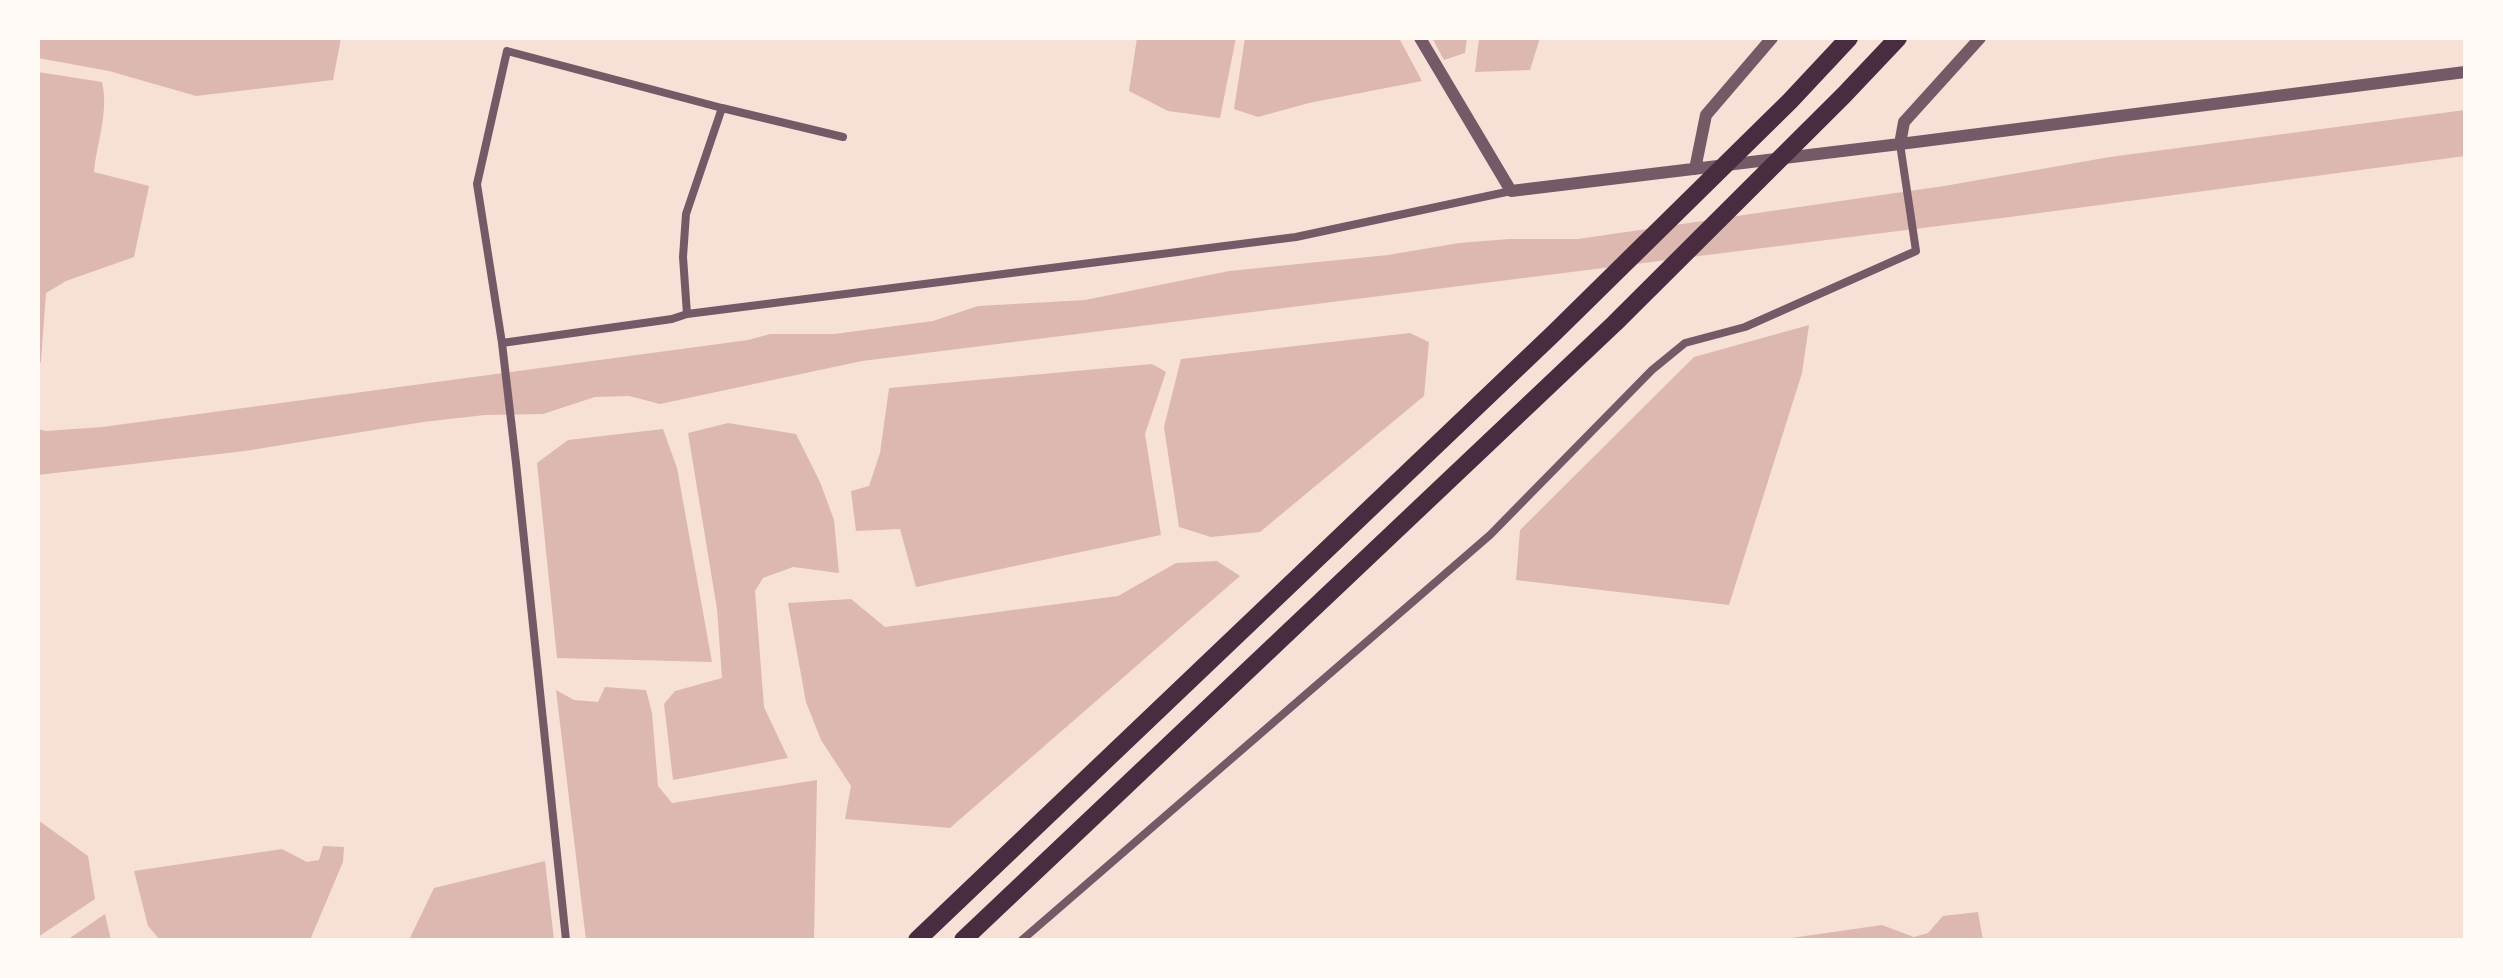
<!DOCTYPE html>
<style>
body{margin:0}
#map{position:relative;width:2503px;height:978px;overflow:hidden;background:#f7e1d7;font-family:"Open Sans",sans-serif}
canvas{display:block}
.frame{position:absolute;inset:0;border:40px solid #fffaf5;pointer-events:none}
</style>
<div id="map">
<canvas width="2503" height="978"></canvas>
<div class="frame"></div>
</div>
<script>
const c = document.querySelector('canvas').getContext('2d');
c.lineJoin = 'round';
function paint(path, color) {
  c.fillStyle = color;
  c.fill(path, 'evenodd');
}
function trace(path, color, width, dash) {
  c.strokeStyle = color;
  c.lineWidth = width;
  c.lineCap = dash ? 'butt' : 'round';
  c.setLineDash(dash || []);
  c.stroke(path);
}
const water = new Path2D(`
 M38,38H341L333,80L196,96L109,71L38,58Z
 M1137,38H1236L1220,118L1168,111L1129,91Z
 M1245,38H1399L1422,81L1309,103L1258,117L1234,109Z
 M1432,38H1467L1465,53L1444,60Z
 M1479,38H1540L1530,70L1475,72Z
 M38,72L102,82C109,111 97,142 94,172L149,186L134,257L66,281L46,293L41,361L38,368Z
 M2465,110V156L2010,217L862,361L660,404L629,396L595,397L543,414L485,415L423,422L245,451L38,475V429L46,431L102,427L748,340L770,334H834L933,321L978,306L1085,300L1229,271L1388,255L1459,243L1509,239H1578L1944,186L2110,157Z
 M1809,325L1802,373L1729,605L1516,580L1520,530L1694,357Z
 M1410,333L1429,342L1424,396L1260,532L1211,537L1179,527L1164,427L1181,359Z
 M1152,364L1166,372L1145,434L1161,535L916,587L900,529L856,531L851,491L869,486L880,453L889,388Z
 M728,423L796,434L820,482L834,520L839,573L793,567L763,578L755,591L764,707L788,758L673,780L664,704L675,691L722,678L717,609L688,433Z
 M663,429L677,468L712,662L557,658L537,463L568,440Z
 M1217,561L1240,576L950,828L845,819L851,786L821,740L806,702L788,603L851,599L885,627L1118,596L1176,563Z
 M605,687L646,690L652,713L658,786L672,803L817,780L814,940H586L556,690L574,700L598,702Z
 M38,820L88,856L95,899L38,937Z
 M323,846L344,847L343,862L310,940H160L148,926L134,871L282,849L307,862L319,860Z
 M545,861L554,940H409L434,888Z
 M1978,912L1983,940H1777L1882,925L1914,937L1928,933L1943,916Z
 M105,914L111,940H67Z`);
const minor = new Path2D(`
 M687,314L683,257L686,214L722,108
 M502,343L672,319L687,314L1296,237L1511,191
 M566,940L516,463L502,343L477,184L507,51L722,108L843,137
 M1022,940L1490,535L1652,370L1685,343L1745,327L1916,251L1900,144`);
const tertiary = new Path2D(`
 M1420,38L1511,191L1900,144L2465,72
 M1900,144L1904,122L1980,38
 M1695,169L1706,115L1772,38`);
const motorway = new Path2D(`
 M917,940L1554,333L1790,101L1849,38
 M963,940L1615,323L1844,95L1898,38`);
paint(water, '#dcb8b0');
trace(minor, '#755966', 8);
trace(tertiary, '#755966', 12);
trace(motorway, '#4a2c40', 18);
</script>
